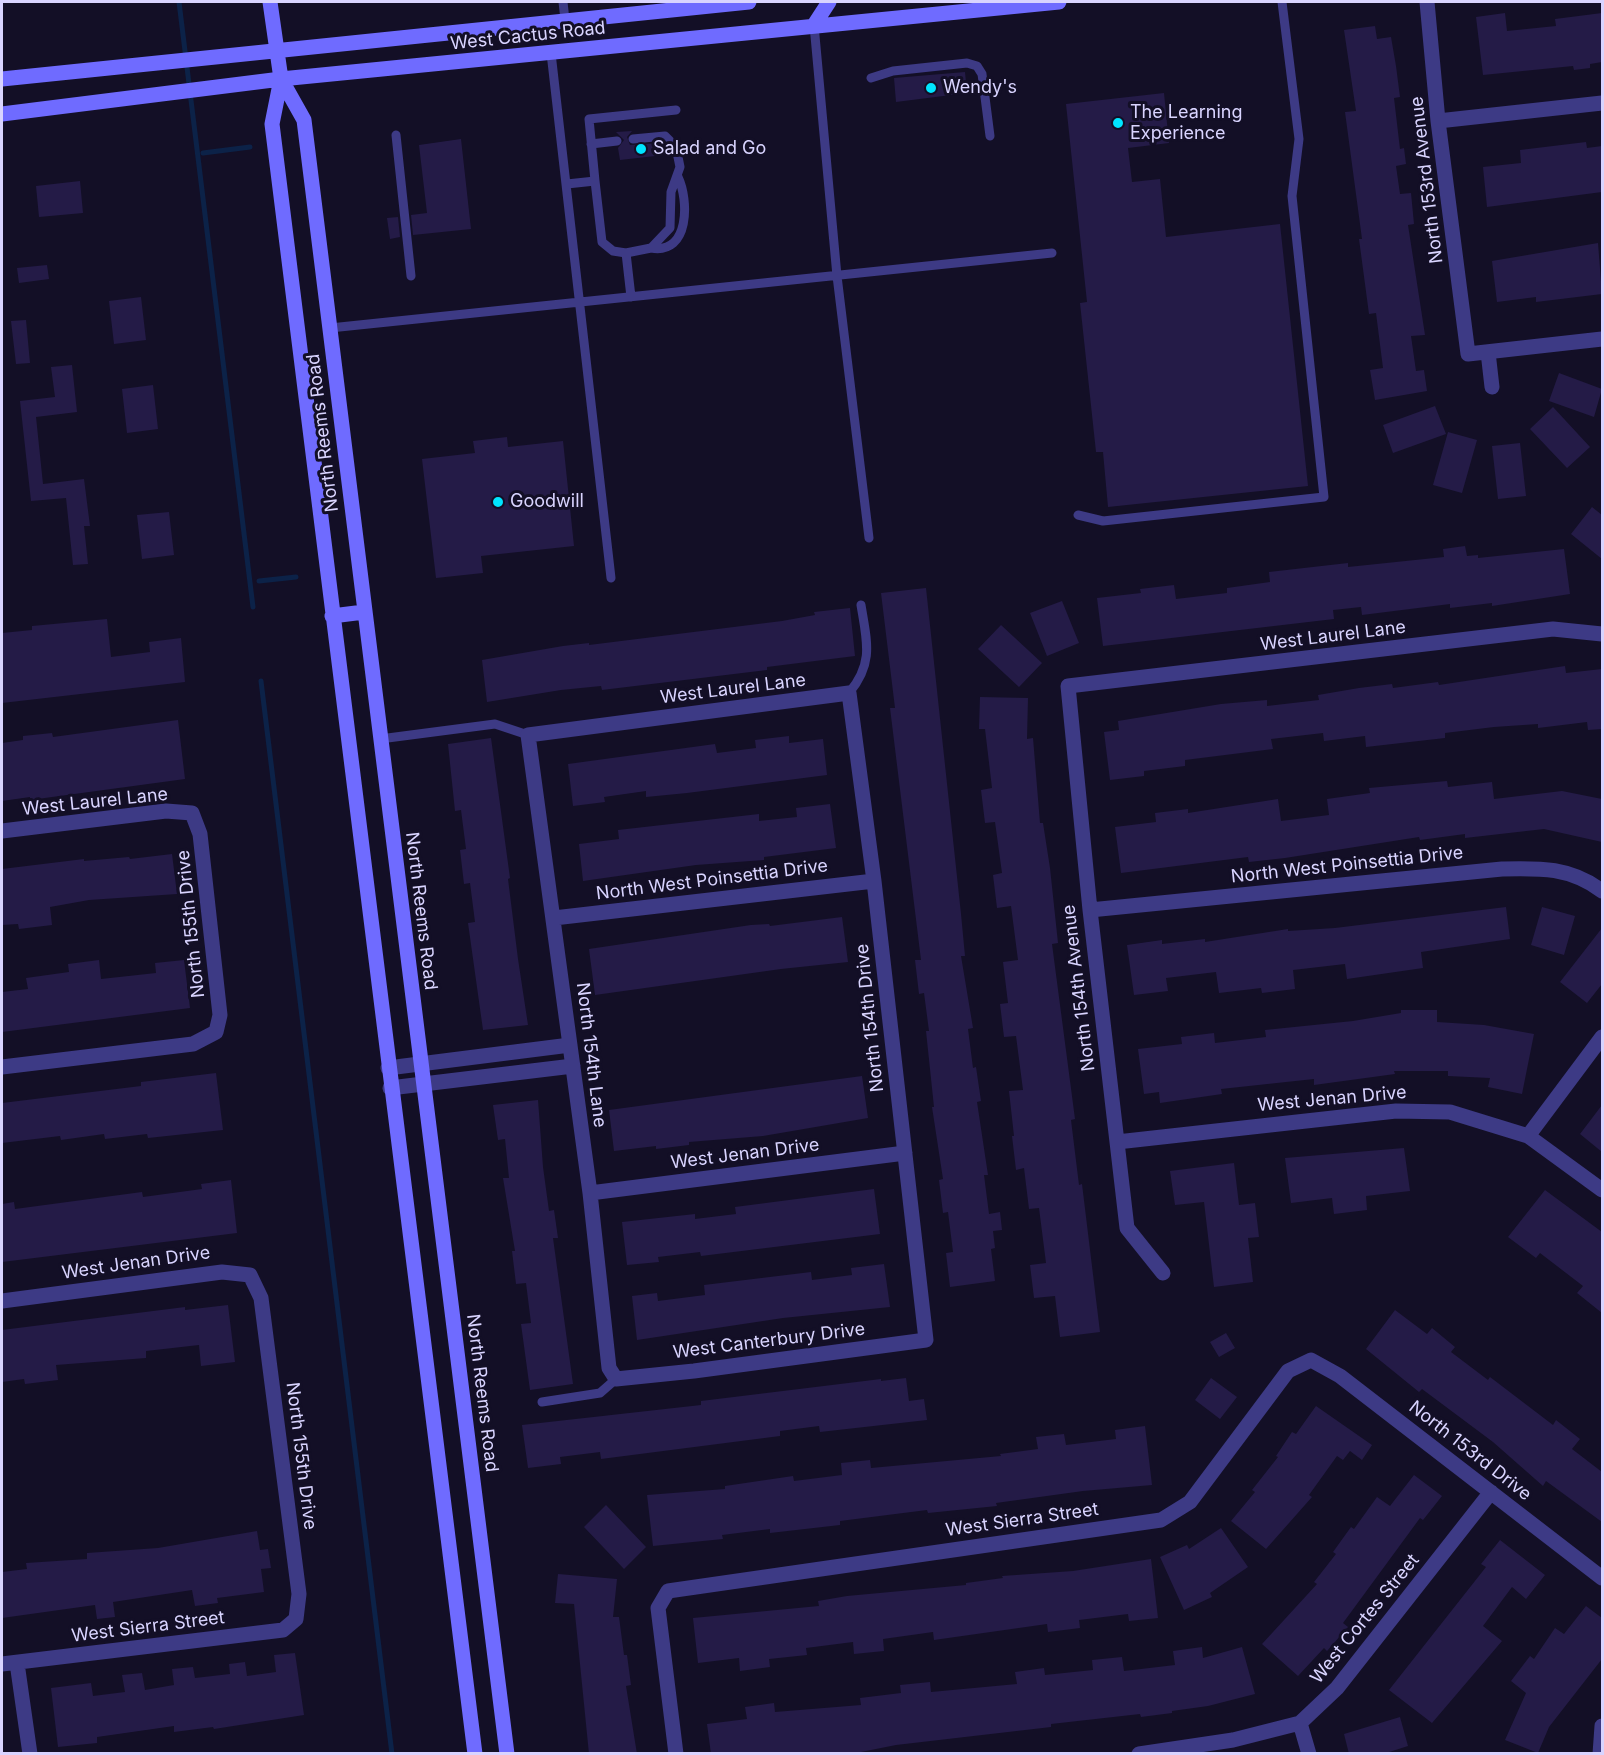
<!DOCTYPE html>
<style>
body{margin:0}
#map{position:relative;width:1604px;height:1755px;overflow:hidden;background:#130f26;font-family:Inter,sans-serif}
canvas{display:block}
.frame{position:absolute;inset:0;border:3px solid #d9d4ff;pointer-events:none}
</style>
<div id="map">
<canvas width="1604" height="1755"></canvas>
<div class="frame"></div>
</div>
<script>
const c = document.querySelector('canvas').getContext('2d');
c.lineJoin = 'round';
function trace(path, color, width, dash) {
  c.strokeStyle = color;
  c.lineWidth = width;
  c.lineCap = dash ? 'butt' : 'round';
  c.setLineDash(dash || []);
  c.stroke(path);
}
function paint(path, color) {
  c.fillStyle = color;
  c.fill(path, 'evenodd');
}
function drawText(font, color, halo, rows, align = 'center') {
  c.font = font + ' Inter,sans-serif';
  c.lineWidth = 6;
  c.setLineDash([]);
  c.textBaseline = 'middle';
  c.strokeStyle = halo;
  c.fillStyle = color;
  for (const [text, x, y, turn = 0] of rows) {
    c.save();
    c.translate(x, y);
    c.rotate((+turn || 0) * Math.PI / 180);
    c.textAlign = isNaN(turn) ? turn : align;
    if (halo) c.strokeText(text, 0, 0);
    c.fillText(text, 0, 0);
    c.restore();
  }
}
const stream = new Path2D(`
 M179,2L253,607
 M203,153L250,147
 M259,581L296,577
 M261,681L392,1754`);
const building = new Path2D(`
 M1505,13L1507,31L1556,26L1555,19L1602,13V62L1590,64V68L1574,70L1573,66L1483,75L1476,17Z
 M1375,26L1377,39L1391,37L1396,66L1400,97L1394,98L1400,149L1404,148L1406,164L1396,166L1400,194L1411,193L1414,224L1408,225L1425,335L1411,336L1416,371L1424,370L1427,391L1375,400L1370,370L1383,368L1376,313L1369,314L1359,239H1362L1345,112L1356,111L1344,30Z
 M965,72L967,93L896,102L894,78Z
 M1164,93L1169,143L1128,148L1132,182L1160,179L1166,237L1280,224L1308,486L1108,507L1103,452H1096L1080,303L1087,302L1066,104Z
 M632,131L627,137L630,145L662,143L664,155L620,160L618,148L624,140L616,132Z
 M461,139L471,229L413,235L411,215L427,213L419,145Z
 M1586,142L1587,148L1602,146V192L1487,207L1483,167L1521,163L1520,150Z
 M80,181L83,213L39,217L36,186Z
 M398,217L400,237L390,239L387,218Z
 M1598,243L1602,294L1536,302V297L1497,302L1492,261Z
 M47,265L49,279L19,283L17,268Z
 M141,297L146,340L114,344L109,301Z
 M26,320L30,363L16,364L11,321Z
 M72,365L77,412L36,417L43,484L84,479L90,526H84L88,564L73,565L66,498L31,501L20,401L55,397L51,367Z
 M1559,373L1602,389L1594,417L1549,401Z
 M153,385L158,429L127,433L122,389Z
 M1435,406L1446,434L1393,453L1383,425Z
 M1553,407L1590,447L1567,468L1530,429Z
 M1448,432L1477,440L1462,493L1433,485Z
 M507,437L508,447L563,441L574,546L481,556L483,573L436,578L422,459L475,453L473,441Z
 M1520,443L1526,496L1498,499L1492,446Z
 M1592,507L1602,515V559L1571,534Z
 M169,512L174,555L142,559L137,515Z
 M1465,546L1467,556L1478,555V558L1564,549L1570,594L1492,606V603L1450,608V604L1362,615L1361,607L1333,610L1334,619L1103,646L1097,598L1141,593L1140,589L1174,585L1176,599L1227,593V588L1270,582L1269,572L1348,563V567L1444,557L1443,549Z
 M926,588L961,914L965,956H961L973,1028L968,1029L973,1068L976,1067L981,1101L977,1102L988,1175H984L989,1214L1000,1212L1002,1230L993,1231L995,1248L991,1249L995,1281L950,1287L946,1253L953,1252L948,1212L943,1213L939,1180L943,1179L932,1107H934L926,1031H929L924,993L919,994L915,960H921L890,708H895L881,593Z
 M1062,601L1079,643L1047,656L1030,613Z
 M850,608L855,656L767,667V670L602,690L601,686L561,690L487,702L482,660L563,646L589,643V645L782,621L815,615L814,612Z
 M107,619L111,657L150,652L149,642L181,638L185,682L2,703V633L32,630V626Z
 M1001,625L1042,663L1019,687L978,649Z
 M1565,666L1566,673L1602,669V729L1588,730L1587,722L1538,728V724L1494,727L1445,733V738L1366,747L1365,736L1324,741L1323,733L1271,739L1273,749L1185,760V766L1144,771V776L1110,780L1104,732L1119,730L1118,721L1221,704L1267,700V706L1319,700L1318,695L1359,688L1392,684L1393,688L1438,682L1439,685Z
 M980,697L1028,698L1027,739L1033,738L1040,823H1043L1050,868L1058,943L1052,944L1075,1119L1071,1120L1079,1185L1082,1184L1100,1332L1060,1337L1055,1296L1034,1298L1030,1265L1046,1263L1039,1208L1029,1209L1024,1168L1016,1170L1012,1136H1014L1009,1091L1023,1090L1016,1036L1004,1037L1000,1004L1008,1003L1003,962L1018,960L1011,906L997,908L993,875L1002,873L995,822L985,823L981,790L992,788L985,729H979Z
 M178,720L185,779L30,800V797L2,801V743L23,740V736L52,733L53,737Z
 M789,736V743L823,739L827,775L687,793L646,797V791L604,797L605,802L573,806L568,764L715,744L717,753L756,748L755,740Z
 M491,738L510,878L508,879L518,959L528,1025L483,1030L468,923L475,922L470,883L464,884L460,850L466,849L461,810L455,811L448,744Z
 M1447,781L1448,787L1492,782L1494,799L1562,791L1602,799V842L1544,829L1465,838V834L1420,840L1419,837L1285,858L1249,862L1248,857L1121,873L1115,827L1156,822L1155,813L1188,809V813L1278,799L1281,821L1329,815L1327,799L1370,793L1369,788Z
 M830,804L836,848L764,857V860L696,865L583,881L579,844L619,839L618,830L759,814V821L797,817L796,808Z
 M172,854L177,894L89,900L50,907L52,925L19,929L18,924L2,925V869L84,859V861L129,857L130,859Z
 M1506,907L1510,939L1421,952L1423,968L1347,979L1345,964L1293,970L1295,989L1262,993L1261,988L1219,993L1216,972L1166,978L1168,991L1134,995L1127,945L1162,940V944L1205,939V942L1288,929V931L1335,928Z
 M1542,907L1575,916L1564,955L1531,945Z
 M842,917L848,962L781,969L595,995L589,949L751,925L769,924L770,926Z
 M1602,928V984L1587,1003L1560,982Z
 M99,960L101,979L156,973L155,963L184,960L190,1008L2,1032V992L28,989L26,978L69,972L68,964Z
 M1401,1010H1437V1022L1484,1025L1534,1034L1522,1094L1488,1087L1490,1078L1448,1076V1071H1394L1395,1074L1314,1085V1079L1221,1089L1222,1094L1160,1103L1159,1092L1144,1094L1138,1049L1182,1044L1181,1037L1214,1033L1215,1043L1266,1037L1265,1030L1353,1021L1401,1013Z
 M216,1073L223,1130L148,1138L147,1134L105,1139L104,1134L61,1140L60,1136L2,1143V1103L141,1086V1082Z
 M862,1076L868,1118L763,1136L689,1142V1145L656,1149V1146L614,1151L609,1110Z
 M538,1100L543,1167L549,1211L554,1210L558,1238H553L573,1384L530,1390L521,1324L531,1323L526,1283L516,1284L512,1251H515L503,1178H509L505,1139L498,1140L493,1105Z
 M1602,1105V1152L1580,1134Z
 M1404,1148L1410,1191L1366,1196L1367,1210L1334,1214L1332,1198L1291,1203L1285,1158Z
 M1234,1163L1239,1205L1255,1203L1259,1237L1248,1238L1253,1282L1214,1287L1204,1202L1175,1205L1170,1171Z
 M231,1180L237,1233L2,1262V1204L14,1202L15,1209L142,1192L143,1197L202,1189L201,1184Z
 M874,1189L880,1234L701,1256L700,1252L658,1257L659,1262L627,1265L622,1222L695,1214V1219L736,1214L735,1207Z
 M1545,1190L1602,1232V1313L1577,1293L1583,1286L1540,1253L1536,1258L1508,1237Z
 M884,1264L890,1307L783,1318L637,1340L632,1296L657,1293L658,1301L705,1295L704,1285L811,1272L812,1280L852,1275L851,1268Z
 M228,1305L235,1362L201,1366L199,1345L146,1351V1358L56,1365L58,1380L25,1384L24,1379L2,1382V1330L185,1307V1310Z
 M1395,1310L1427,1334L1432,1328L1455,1347L1451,1352L1488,1380L1490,1377L1553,1425L1556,1420L1580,1439L1572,1449L1602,1472V1522L1546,1481L1543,1486L1493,1442L1422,1389L1419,1392L1366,1349Z
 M1226,1333L1235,1348L1219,1357L1210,1342Z
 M906,1378L909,1401L924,1399L927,1420L820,1432L819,1426L780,1431V1436L601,1459L600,1452L560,1457L561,1464L528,1468L522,1425L701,1405V1401L881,1379V1381Z
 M1211,1378L1237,1397L1220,1419L1195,1400Z
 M1316,1406L1372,1445L1362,1460L1350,1451L1343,1460L1337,1456L1309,1495L1312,1497L1266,1549L1231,1521L1255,1492L1252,1490L1278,1457L1276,1456L1292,1432L1296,1434Z
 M1145,1426L1152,1485L1083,1491L996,1503L997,1506L928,1513L927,1510L840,1521V1525L770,1533V1529L722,1535L723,1539L653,1546L647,1495L725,1489V1486L793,1476L794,1481L842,1475L841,1463L870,1460L871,1468L1001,1456L1000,1454L1038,1449L1036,1437L1064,1434L1066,1445L1116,1439L1115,1430Z
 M1414,1475L1442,1496L1423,1520L1420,1518L1343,1623L1348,1627L1327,1651L1324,1648L1298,1676L1262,1644L1317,1584L1314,1582L1336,1554L1333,1552L1351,1527L1354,1529L1377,1497L1390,1506Z
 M606,1505L646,1547L624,1569L584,1527Z
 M1221,1528L1248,1567L1210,1593L1212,1597L1184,1610L1160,1557L1187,1545L1189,1549Z
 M257,1531L260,1550L268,1549L271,1568L261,1569L264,1592L217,1598L218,1603L195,1606L192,1590L113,1602L115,1617L97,1619L95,1605L2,1618V1572L27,1569L26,1563L87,1559V1553L158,1548Z
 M1500,1540L1545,1575L1526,1599L1512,1587L1483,1626L1502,1641L1432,1723L1389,1690L1486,1567L1481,1564Z
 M1151,1559L1158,1618L1129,1621L1128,1614L1079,1620L1080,1628L1048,1632L1047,1624L934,1640L933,1632L883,1639L884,1651L854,1654L853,1642L806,1648L807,1655L769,1659L770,1667L740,1671L739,1658L698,1663L693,1618L819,1606L818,1601L847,1596L966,1585V1583L1003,1578L1002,1576L1073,1571Z
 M558,1574L617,1579L613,1617H619L624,1655H627L631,1685L626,1686L637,1754H589L574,1604L555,1603Z
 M1586,1606L1602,1618V1659L1549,1727L1538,1753L1505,1740L1526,1693L1511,1681L1530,1656L1534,1659L1555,1628L1564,1634Z
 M1202,1647L1203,1658L1242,1647L1255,1694L1208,1706L1172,1711V1713L1141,1717L1140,1714L1051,1724V1727L896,1745L851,1754H711L707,1724L747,1719L745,1707L774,1703L775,1712L861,1705L860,1698L901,1693L900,1685L930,1682L931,1692L1017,1684L1015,1672L1044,1668L1045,1675L1093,1670L1092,1660L1122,1657L1124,1671L1175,1665L1173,1651Z
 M295,1653L304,1715L214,1729L213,1727L174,1732V1726L97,1737V1743L58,1747L51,1688L91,1683L93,1696L125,1692L122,1675L142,1673L145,1690L174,1685L172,1669L193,1667L195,1678L230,1674L229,1664L245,1662L247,1676L276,1672L274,1655Z
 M1400,1717L1408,1746L1383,1754H1349L1344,1734Z`);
const service = new Path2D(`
 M563,2L565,20
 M814,25L837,276L869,538
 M551,53L611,578
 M871,78L893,71L967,63L977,66L982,74L990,136
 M396,135L411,276
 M591,144L617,141
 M595,181L602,242L613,251L626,253L631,297
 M567,184L595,181L589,119L676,110
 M651,248C690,255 689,200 678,177
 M626,253L651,248L670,228L671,192L680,167L676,147L665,136L633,139
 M330,328L1052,253
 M1078,515L1103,521L1324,497L1292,196L1299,139L1282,2
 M849,693C874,663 867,642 861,605
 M380,739L495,724L528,735
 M542,1402L600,1393L616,1379`);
const minor = new Path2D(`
 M1427,2L1438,121L1468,354L1602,339
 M1438,121L1602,103
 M1488,352L1492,387
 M849,693L874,881L926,1340L694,1371L616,1379L609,1368L590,1193L528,735Z
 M2,831L166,811L192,813L200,834L220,1015L216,1032L193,1044L2,1067
 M1090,910L1502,869C1540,868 1570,867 1602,891
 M554,918L874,881
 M388,1068L570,1045
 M390,1088L573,1066
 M1528,1136L1602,1037
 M1117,1142L1396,1111L1450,1112L1528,1136L1602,1190
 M590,1193L905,1153
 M1163,1273L1127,1228L1090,910L1068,686L1553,629L1602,634
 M2,1301L222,1272L250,1275L261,1298L299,1594L296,1619L283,1630L2,1664
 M17,1663L30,1754
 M1300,1723L1309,1754
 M676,1754L658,1608L668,1591L1161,1520L1190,1502L1288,1371L1311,1360L1340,1376L1602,1578
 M1139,1754L1233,1740L1300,1723L1337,1688L1491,1492
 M1600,1754L1602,1726`);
const secondary = new Path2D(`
 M270,2L281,79L272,124L475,1754
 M814,25L829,2
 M2,79L749,2
 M281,79L304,120L507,1754
 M2,114L281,79L1059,2
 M332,616L364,612`);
const markers = [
 [931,88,6,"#00e5ff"],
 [1118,123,6,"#00e5ff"],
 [641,149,6,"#00e5ff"],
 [498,502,6,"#00e5ff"]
];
const streetNames = [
 ["West Cactus Road",528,36,-6],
 ["North 153rd Avenue",1427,180,-97],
 ["North Reems Road",323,433,-97],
 ["West Laurel Lane",1333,636,-7],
 ["West Laurel Lane",733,689,-7],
 ["West Laurel Lane",95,802,-6],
 ["North West Poinsettia Drive",1347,865,-6],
 ["North West Poinsettia Drive",712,880,-7],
 ["North Reems Road",421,911,83],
 ["North 155th Drive",191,924,-96],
 ["North 154th Avenue",1079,988,-97],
 ["North 154th Drive",870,1018,-96],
 ["North 154th Lane",591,1055,83],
 ["West Jenan Drive",1332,1099,-5],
 ["West Jenan Drive",745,1154,-7],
 ["West Jenan Drive",136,1263,-8],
 ["West Canterbury Drive",769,1341,-7],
 ["North Reems Road",482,1393,83],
 ["North 153rd Drive",1470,1451,38],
 ["North 155th Drive",301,1456,83],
 ["West Sierra Street",1022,1520,-8],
 ["West Cortes Street",1365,1619,-51],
 ["West Sierra Street",148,1627,-7]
];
const poiNames = [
 ["Wendy's",943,88],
 ["The Learning",1130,113],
 ["Experience",1130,134],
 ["Salad and Go",653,149],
 ["Goodwill",510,502]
];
trace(stream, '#0c2248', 5);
paint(building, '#241b47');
trace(service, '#3d3a85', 9);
trace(minor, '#3d3a85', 15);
trace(secondary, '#6f6bff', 15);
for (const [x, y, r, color] of markers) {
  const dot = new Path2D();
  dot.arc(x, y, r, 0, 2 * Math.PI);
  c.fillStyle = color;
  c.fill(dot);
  trace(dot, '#130f26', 2);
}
drawText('18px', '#d9d4ff', '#130f26', streetNames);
drawText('18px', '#d9d4ff', '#130f26', poiNames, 'left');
</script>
